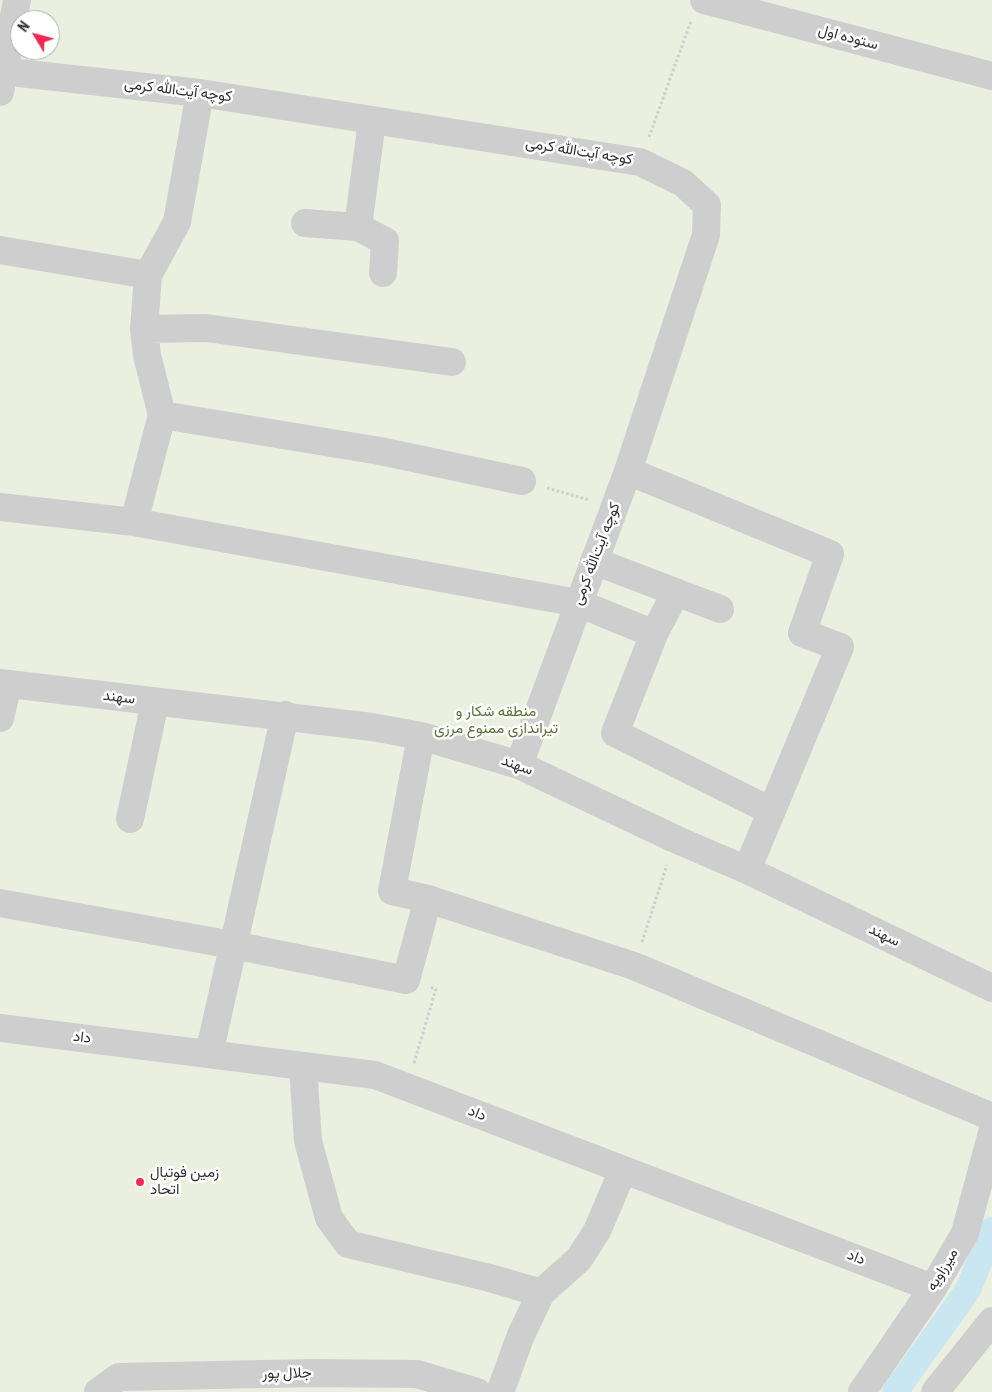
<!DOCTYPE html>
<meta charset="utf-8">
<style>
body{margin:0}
#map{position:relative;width:992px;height:1392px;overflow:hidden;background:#fff;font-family:"Roboto Condensed",sans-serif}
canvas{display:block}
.north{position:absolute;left:10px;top:10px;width:50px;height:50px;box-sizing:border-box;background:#fff;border:1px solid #adadad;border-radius:50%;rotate:307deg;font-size:14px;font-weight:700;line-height:20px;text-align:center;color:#313131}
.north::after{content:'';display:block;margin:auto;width:18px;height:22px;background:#f62650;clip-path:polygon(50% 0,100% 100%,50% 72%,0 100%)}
</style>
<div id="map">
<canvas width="992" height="1392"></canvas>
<div class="north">N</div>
</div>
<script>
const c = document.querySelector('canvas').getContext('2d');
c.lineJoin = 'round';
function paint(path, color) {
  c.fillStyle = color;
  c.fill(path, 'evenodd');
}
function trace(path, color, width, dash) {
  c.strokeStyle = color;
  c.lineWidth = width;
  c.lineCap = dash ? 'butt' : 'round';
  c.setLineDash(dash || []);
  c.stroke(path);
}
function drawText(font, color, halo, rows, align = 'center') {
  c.font = font + ' "Roboto Condensed",Vazirmatn,sans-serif';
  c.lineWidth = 5;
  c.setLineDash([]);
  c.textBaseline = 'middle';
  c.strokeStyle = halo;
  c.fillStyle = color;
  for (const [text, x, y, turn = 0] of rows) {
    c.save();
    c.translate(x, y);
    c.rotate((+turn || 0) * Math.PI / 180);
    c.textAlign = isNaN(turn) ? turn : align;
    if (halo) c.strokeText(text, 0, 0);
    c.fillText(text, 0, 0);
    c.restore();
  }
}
const green = new Path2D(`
 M0,0H992V1392H0ZM20,20H50V50H20Z`);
const canal = new Path2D(`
 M895,1392L968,1290L992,1230`);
const path = new Path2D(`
 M649,137L691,21
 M547,488L589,500
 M642,942L667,865
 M414,1063L436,989L430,987`);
const minor = new Path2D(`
 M704,0L992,76
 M0,71L200,93L640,162L683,183L707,205L706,235L628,471L519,765
 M0,92L17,0
 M372,121L358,227L385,241L383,273
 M305,223L358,227
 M0,250L148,275
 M144,329L206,328L452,362
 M162,415L380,451L522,481
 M628,471L830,554L802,633L840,647L747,870
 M0,507L134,522L578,603L654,634L615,733L771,811
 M134,522L162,415L147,355L144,329L148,275L177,222L200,93
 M594,561L720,609
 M654,634L676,592
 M0,683L372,727L421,736L519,765L675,839L747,870L992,988
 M0,718L8,684
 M421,736L392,891L428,899
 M130,819L155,702
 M0,903L233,945L406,980L428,899L634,966L992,1117
 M0,1028L375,1075L933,1288
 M209,1054L285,715
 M303,1066L308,1141L329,1218L348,1244L490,1278L541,1293
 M98,1392L119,1377L312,1373L417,1374L477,1392
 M500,1392L521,1335L541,1293L579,1259L597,1231L623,1170
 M862,1392L933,1288L965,1233L992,1133
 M935,1392L992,1321`);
const markers = [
 [140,1182,5,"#f62650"]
];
const streetNames = [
 ["ستوده اول",848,38,15],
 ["کوچه آیت‌الله کرمی",178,91,7],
 ["کوچه آیت‌الله کرمی",579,152,9],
 ["کوچه آیت‌الله کرمی",597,554,-69],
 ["سهند",119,698,7],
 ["سهند",517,766,20],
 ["سهند",884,936,26],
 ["داد",82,1038,7],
 ["داد",477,1114,21],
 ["داد",856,1258,21],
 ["میرزاویه",943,1270,-59],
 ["جلال پور",287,1374,-1]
];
const parkNames = [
 ["منطقه شکار و",496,712],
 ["تیراندازی ممنوع مرزی",496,729]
];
const poiNames = [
 ["زمین فوتبال",150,1173],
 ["اتحاد",150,1190]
];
paint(green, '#eaefdf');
trace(canal, '#cae6f0', 26);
trace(path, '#cecece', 3, [2.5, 2.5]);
trace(minor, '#cecece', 28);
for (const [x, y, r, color] of markers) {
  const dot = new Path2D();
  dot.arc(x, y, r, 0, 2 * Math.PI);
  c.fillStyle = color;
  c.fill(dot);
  trace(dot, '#fff', 2);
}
drawText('15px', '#313131', '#fff', streetNames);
drawText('15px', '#5b7239', '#fff', parkNames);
drawText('15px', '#313131', '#fff', poiNames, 'left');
</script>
